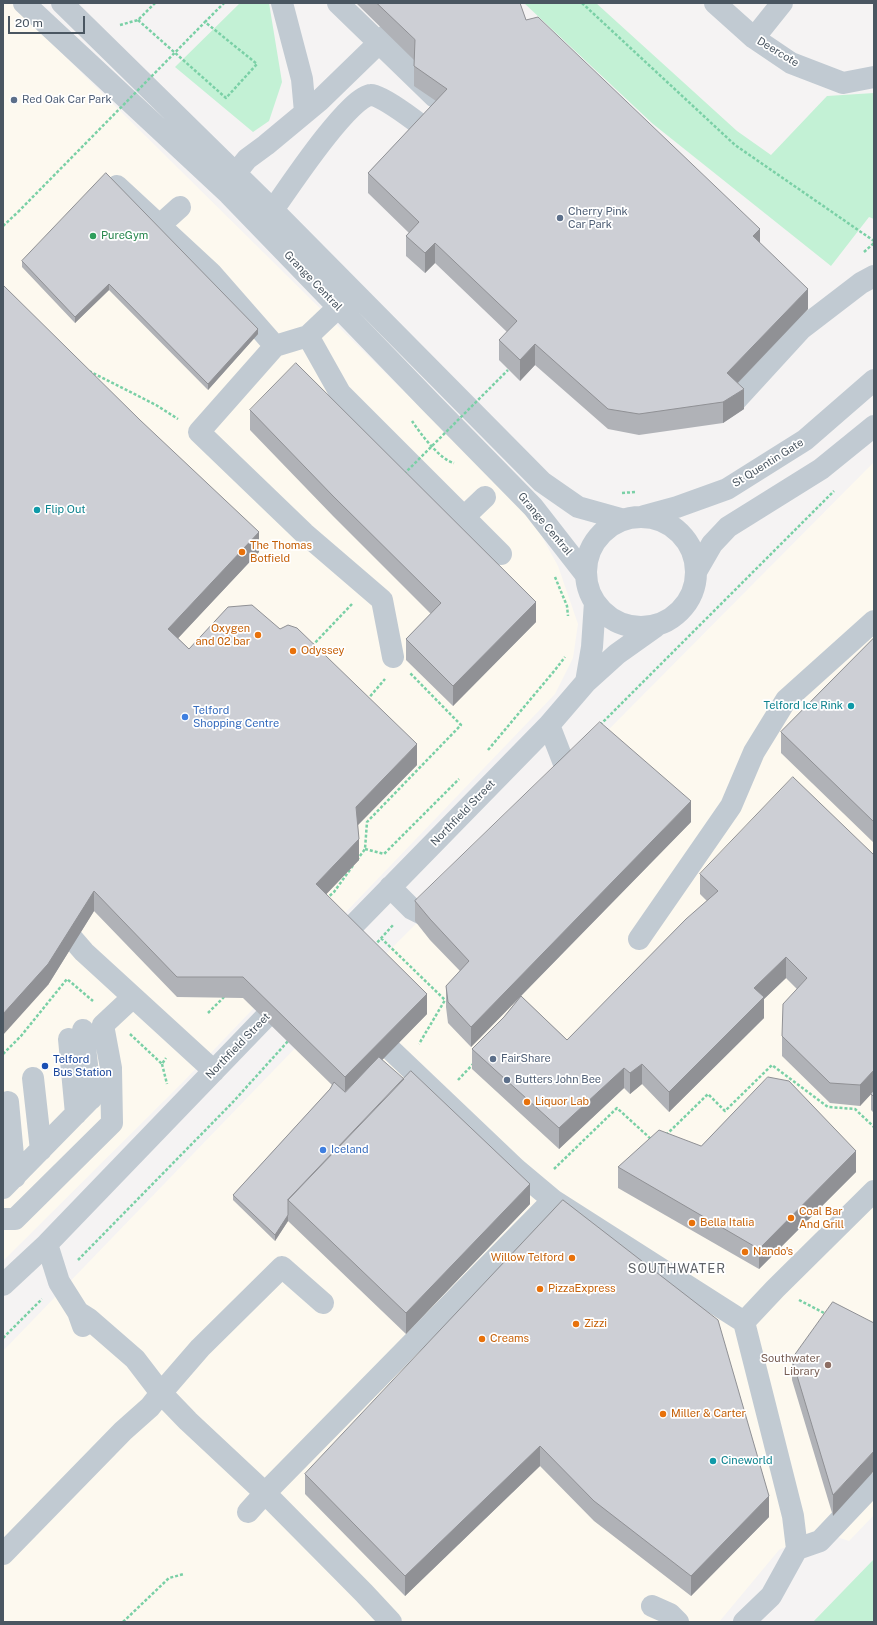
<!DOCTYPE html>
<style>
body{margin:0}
#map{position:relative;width:877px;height:1625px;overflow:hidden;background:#f5f3f3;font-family:"Public Sans",sans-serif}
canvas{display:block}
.frame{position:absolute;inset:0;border:4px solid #4a5661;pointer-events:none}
.scale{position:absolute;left:8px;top:16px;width:77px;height:18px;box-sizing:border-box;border:2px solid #4a5661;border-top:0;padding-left:5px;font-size:12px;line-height:14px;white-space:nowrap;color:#4a5661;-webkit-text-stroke:3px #fff;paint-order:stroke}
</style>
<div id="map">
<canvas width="877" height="1625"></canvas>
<div class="frame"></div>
<div class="scale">20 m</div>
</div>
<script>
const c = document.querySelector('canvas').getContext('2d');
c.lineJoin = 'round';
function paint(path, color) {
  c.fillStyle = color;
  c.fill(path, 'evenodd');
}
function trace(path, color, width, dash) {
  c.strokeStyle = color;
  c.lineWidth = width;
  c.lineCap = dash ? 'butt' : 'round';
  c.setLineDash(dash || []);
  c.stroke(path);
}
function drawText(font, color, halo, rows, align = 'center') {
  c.font = font + ' "Public Sans",sans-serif';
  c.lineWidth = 3.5;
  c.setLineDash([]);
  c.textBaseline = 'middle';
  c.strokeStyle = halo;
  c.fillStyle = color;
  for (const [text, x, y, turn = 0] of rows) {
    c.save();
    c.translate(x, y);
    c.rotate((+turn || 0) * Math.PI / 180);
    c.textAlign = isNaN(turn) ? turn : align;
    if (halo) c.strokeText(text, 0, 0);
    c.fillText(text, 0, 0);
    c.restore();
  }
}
const commercial = new Path2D(`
 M3,3H11L516,502L541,535L558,566L578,624L573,658L555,694L181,1084L3,1261Z
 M874,462V1515L849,1541L819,1531L779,1550L719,1622H3V1351L382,958Z`);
const green = new Path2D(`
 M240,3H269L282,82L269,121L253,132L175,67Z
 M524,3H596L737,131L771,155L827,96L874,93V219L869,217L831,266L653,124Z
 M874,1559V1622H813Z`);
const path = new Path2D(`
 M582,3L735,145L874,241
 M138,20L226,98L257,64L205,22L224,3
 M120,25L138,20L155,3
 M3,226L18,212
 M864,252L874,243
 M89,371L156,405L178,419
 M412,421C420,433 440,460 454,463
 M622,493L635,492
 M555,577L567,606L568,616
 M312,646L352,604
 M367,700L385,679
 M600,725L834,491
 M488,750L555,670L565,657
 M365,849L384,854L459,779
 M357,860L365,849L367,822L461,725L410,673
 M326,899L334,892L354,864
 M381,938L445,1000L419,1044
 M374,946L394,924
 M208,1013L226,995
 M130,1034L162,1064L166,1058
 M3,1054L21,1036L67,979L93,1001
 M162,1064L167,1084
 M458,1080L474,1063
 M666,1135L708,1094L725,1111L772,1065L828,1107L855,1109L874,1127
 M554,1169L617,1108L652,1140
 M78,1260L233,1102L289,1040
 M799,1300L828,1315
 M3,1338L42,1299
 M123,1622L169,1578L184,1574`);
const minor = new Path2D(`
 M24,3L229,194L430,402L533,507L586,575
 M62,3L273,210L542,482L578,507L621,519
 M282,3L302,79L305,112
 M715,3L754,38L791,63L843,83L874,77
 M754,38L782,3
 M117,186L211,273L275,346
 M229,194L235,174L247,159L266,145L319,101L388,34L415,60L438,79
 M246,211L273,210C287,190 349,96 371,95C382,94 429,131 439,140
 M160,225L180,207
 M348,298L308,336L275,346L199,432L304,533L382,600L393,657
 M308,336L340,393L501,554
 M718,405L735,401L801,329L861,283L874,276
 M644,516L677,507L727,489L805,440L874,380
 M586 572a55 55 0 1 1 110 0a55 55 0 1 1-110 0Z
 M464,517L485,497
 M697,570L712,544L728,527L821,469L874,426
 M586,682L592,647L595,602
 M549,725L563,761L576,778L578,784
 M390,887L412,909L428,917L442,915
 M71,937L84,952L214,1071
 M639,939L731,806L754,752L786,700L874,621
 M334,945L549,725L586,682L617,654L655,627
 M83,1030L91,1099
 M69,1039L76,1114
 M391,1050L516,1169L553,1200L744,1322L775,1289L874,1191
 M33,1078L41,1150
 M8,1102L15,1177
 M3,1188L107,1082L111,1068L103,1025L133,997
 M3,1219H15L112,1123L111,1069
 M47,1244L59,1282L78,1312L83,1326
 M3,1285L47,1244L284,998
 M78,1312L89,1319L135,1359L161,1393L188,1421L265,1493L364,1593L391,1622
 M744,1322L793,1516L797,1549L771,1596L744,1622
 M248,1512L265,1493L553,1200
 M797,1549L820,1541L874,1484
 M3,1554L123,1431L150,1407L161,1393L200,1348L282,1267L323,1303
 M652,1606L670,1614L678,1622`);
const pathBridge = new Path2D(`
 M18,212L205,22
 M404,474L508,370`);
const minorBridge = new Path2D(`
 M338,3L435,97`);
const wall = new Path2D(`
 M356,3H520L526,20L760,243L808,309L738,383L744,409L723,423L639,435L608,429L535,365L520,381L499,360V340L507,332L435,263L425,273L406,256V236L409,233L368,193V173L436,101L414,86V60Z
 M106,173L258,334L208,390L109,290L75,323L22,267V261Z
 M3,285L259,552L178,638L189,649L417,765L358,825L359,860L326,894L427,1014L382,1060L530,1204L406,1334L288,1221L275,1241L233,1200V1195L330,1089L332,1085L243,998L177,997L94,911L48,985Z
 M250,410L536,622L453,706L406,660V639L431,614L333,516L250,430Z
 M874,638V843L781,753V732Z
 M691,822L521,996L567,1040L707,901L700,894V874L874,855V1113L871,1110V1094L860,1106L830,1103L782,1056V1036L797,989L786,978L764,999V1018L669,1112L642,1084L630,1094L624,1088L559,1149L472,1069V1049L504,1017L519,998L471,1047L448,1023L446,1007V986L460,971L430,940L415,921V901Z
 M701,1146L856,1172L759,1269L618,1188V1167Z
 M563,1200L769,1517L691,1596L594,1521L540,1466L405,1596L305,1494V1474Z
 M833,1302V1516L792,1380V1359Z`);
const shadedWall = new Path2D(`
 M760,229V249L753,236Z
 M435,243V263L425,273V253Z
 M109,284V290L75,323V317Z
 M808,289V309L727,394V373Z
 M258,329V334L208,390V384Z
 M535,344V365L520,381V360Z
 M744,389V409L723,423V402Z
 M259,532V552L168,649V629Z
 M536,602V622L453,706V686Z
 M417,744V765L356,827V807Z
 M691,801V822L471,1047V1027Z
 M359,839V860L316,905V884Z
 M94,891V911L48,985L3,1035V1014Z
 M786,957V978L764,999V1018L669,1112V1092L754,988Z
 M427,994V1014L345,1098V1077Z
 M642,1064V1084L630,1094V1073Z
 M624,1068V1088L559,1149V1128Z
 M874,1070V1091L860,1106V1085Z
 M856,1151V1172L759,1269V1249Z
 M530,1184V1204L406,1334V1313Z
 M288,1215V1221L275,1241V1235Z
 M540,1446V1466L405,1596V1576Z
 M874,1451V1471L833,1516V1495Z
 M769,1496V1517L691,1596V1576Z`);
const building = new Path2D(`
 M377,3H520L526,20L538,17L760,229L753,236L808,289L727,373L744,389L723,402L639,414L608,409L535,344L520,360L499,340L517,321L435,243L425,253L406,236L419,222L368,173L447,89L414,66L415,40Z
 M106,173L258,329L208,384L109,284L75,317L22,261Z
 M3,285L140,420L259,532L168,629L189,649L228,607L252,605L280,629L288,625L297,628L417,744L356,807L359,839L316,884L427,994L345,1077L243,977H177L94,891L48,964L3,1014Z
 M296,363L536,602L453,686L406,639L441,603L333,496L250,410Z
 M874,638V822L781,732Z
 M600,722L691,801L471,1027L448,1002L446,986L469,961L430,919L415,901Z
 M793,777L874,855V1070L860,1085L830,1083L782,1036L783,1004L807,978L786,957L754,988L764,997L669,1092L642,1064L630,1073L624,1068L559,1128L472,1049L504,1017L521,996L567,1040L686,919L718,891L700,874Z
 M379,1057L404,1079L288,1200V1215L275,1235L233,1195L330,1089L334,1082L345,1092Z
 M411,1071L530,1184L406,1313L288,1200Z
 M768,1077L789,1081L856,1151L759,1249L618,1167L659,1130L701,1146Z
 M874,1090V1097L871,1094Z
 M563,1200L718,1320L769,1496L691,1576L594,1501L540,1446L405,1576L305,1474Z
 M833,1302L874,1323V1451L833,1495L792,1359Z`);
const markers = [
 [14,100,4,"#5c6f8a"],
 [560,218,4,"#5c6f8a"],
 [93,236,4,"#2e9e5b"],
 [37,510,4,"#0f9aa8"],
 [242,552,4,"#e8710a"],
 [258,635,4,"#e8710a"],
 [293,651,4,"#e8710a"],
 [851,706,4,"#0f9aa8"],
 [185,717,4,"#3f7fe0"],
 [493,1059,4,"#5c6f8a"],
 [45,1066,4,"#1a4fb4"],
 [507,1080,4,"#5c6f8a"],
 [527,1102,4,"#e8710a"],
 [323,1150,4,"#3f7fe0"],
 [791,1218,4,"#e8710a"],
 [692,1223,4,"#e8710a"],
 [745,1252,4,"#e8710a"],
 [572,1258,4,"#e8710a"],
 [540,1289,4,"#e8710a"],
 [576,1324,4,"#e8710a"],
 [482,1339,4,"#e8710a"],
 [828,1365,4,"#8d6e63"],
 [663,1414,4,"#e8710a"],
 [713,1461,4,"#0f9aa8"]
];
const streetNames = [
 ["Deercote",778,52,31],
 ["Grange Central",313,281,46],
 ["St Quentin Gate",768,463,-32],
 ["Grange Central",545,524,50],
 ["Northfield Street",463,813,-46],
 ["Northfield Street",238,1046,-46]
];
const serviceNames = [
 ["Red Oak Car Park",22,100],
 ["Cherry Pink",568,212],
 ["Car Park",568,225],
 ["FairShare",501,1059],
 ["Butters John Bee",515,1080]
];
const leisureNames = [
 ["PureGym",101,236]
];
const cultureNames = [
 ["Flip Out",45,510],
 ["Telford Ice Rink",843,706,"right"],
 ["Cineworld",721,1461]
];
const foodNames = [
 ["The Thomas",250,546],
 ["Botfield",250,559],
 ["Oxygen",250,629,"right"],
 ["and 02 bar",250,642,"right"],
 ["Odyssey",301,651],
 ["Liquor Lab",535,1102],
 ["Coal Bar",799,1212],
 ["And Grill",799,1225],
 ["Bella Italia",700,1223],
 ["Nando's",753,1252],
 ["Willow Telford",564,1258,"right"],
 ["PizzaExpress",548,1289],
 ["Zizzi",584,1324],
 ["Creams",490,1339],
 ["Miller & Carter",671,1414]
];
const shopNames = [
 ["Telford",193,711],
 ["Shopping Centre",193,724],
 ["Iceland",331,1150]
];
const transitNames = [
 ["Telford",53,1060],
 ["Bus Station",53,1073]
];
const educationNames = [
 ["Southwater",820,1359],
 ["Library",820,1372]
];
const quarterNames = [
 ["SOUTHWATER",677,1269]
];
paint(commercial, '#fdf9ef');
paint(green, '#c3f1d5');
trace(path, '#7ad0a6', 2.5, [3, 2]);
trace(minor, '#c1cad2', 22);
trace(pathBridge, '#7ad0a6', 2.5, [3, 2]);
trace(minorBridge, '#c1cad2', 22);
paint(wall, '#b0b2b7');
paint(shadedWall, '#909195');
paint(building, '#cdcfd5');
trace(building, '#909195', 1);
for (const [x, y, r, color] of markers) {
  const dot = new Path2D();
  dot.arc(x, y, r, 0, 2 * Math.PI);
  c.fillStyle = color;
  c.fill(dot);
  trace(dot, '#fff', 1.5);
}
drawText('11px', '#4a5661', '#fff', streetNames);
drawText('11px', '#4e5e75', '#fff', serviceNames, 'left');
drawText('11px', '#27864d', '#fff', leisureNames, 'left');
drawText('11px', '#0d838f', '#fff', cultureNames, 'left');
drawText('11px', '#c56008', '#fff', foodNames, 'left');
drawText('11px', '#366cbe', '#fff', shopNames, 'left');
drawText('11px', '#164399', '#fff', transitNames, 'left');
drawText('11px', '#785e54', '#fff', educationNames, 'right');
c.letterSpacing = '1px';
drawText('13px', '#5f6368', '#fff', quarterNames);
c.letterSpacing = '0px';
</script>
